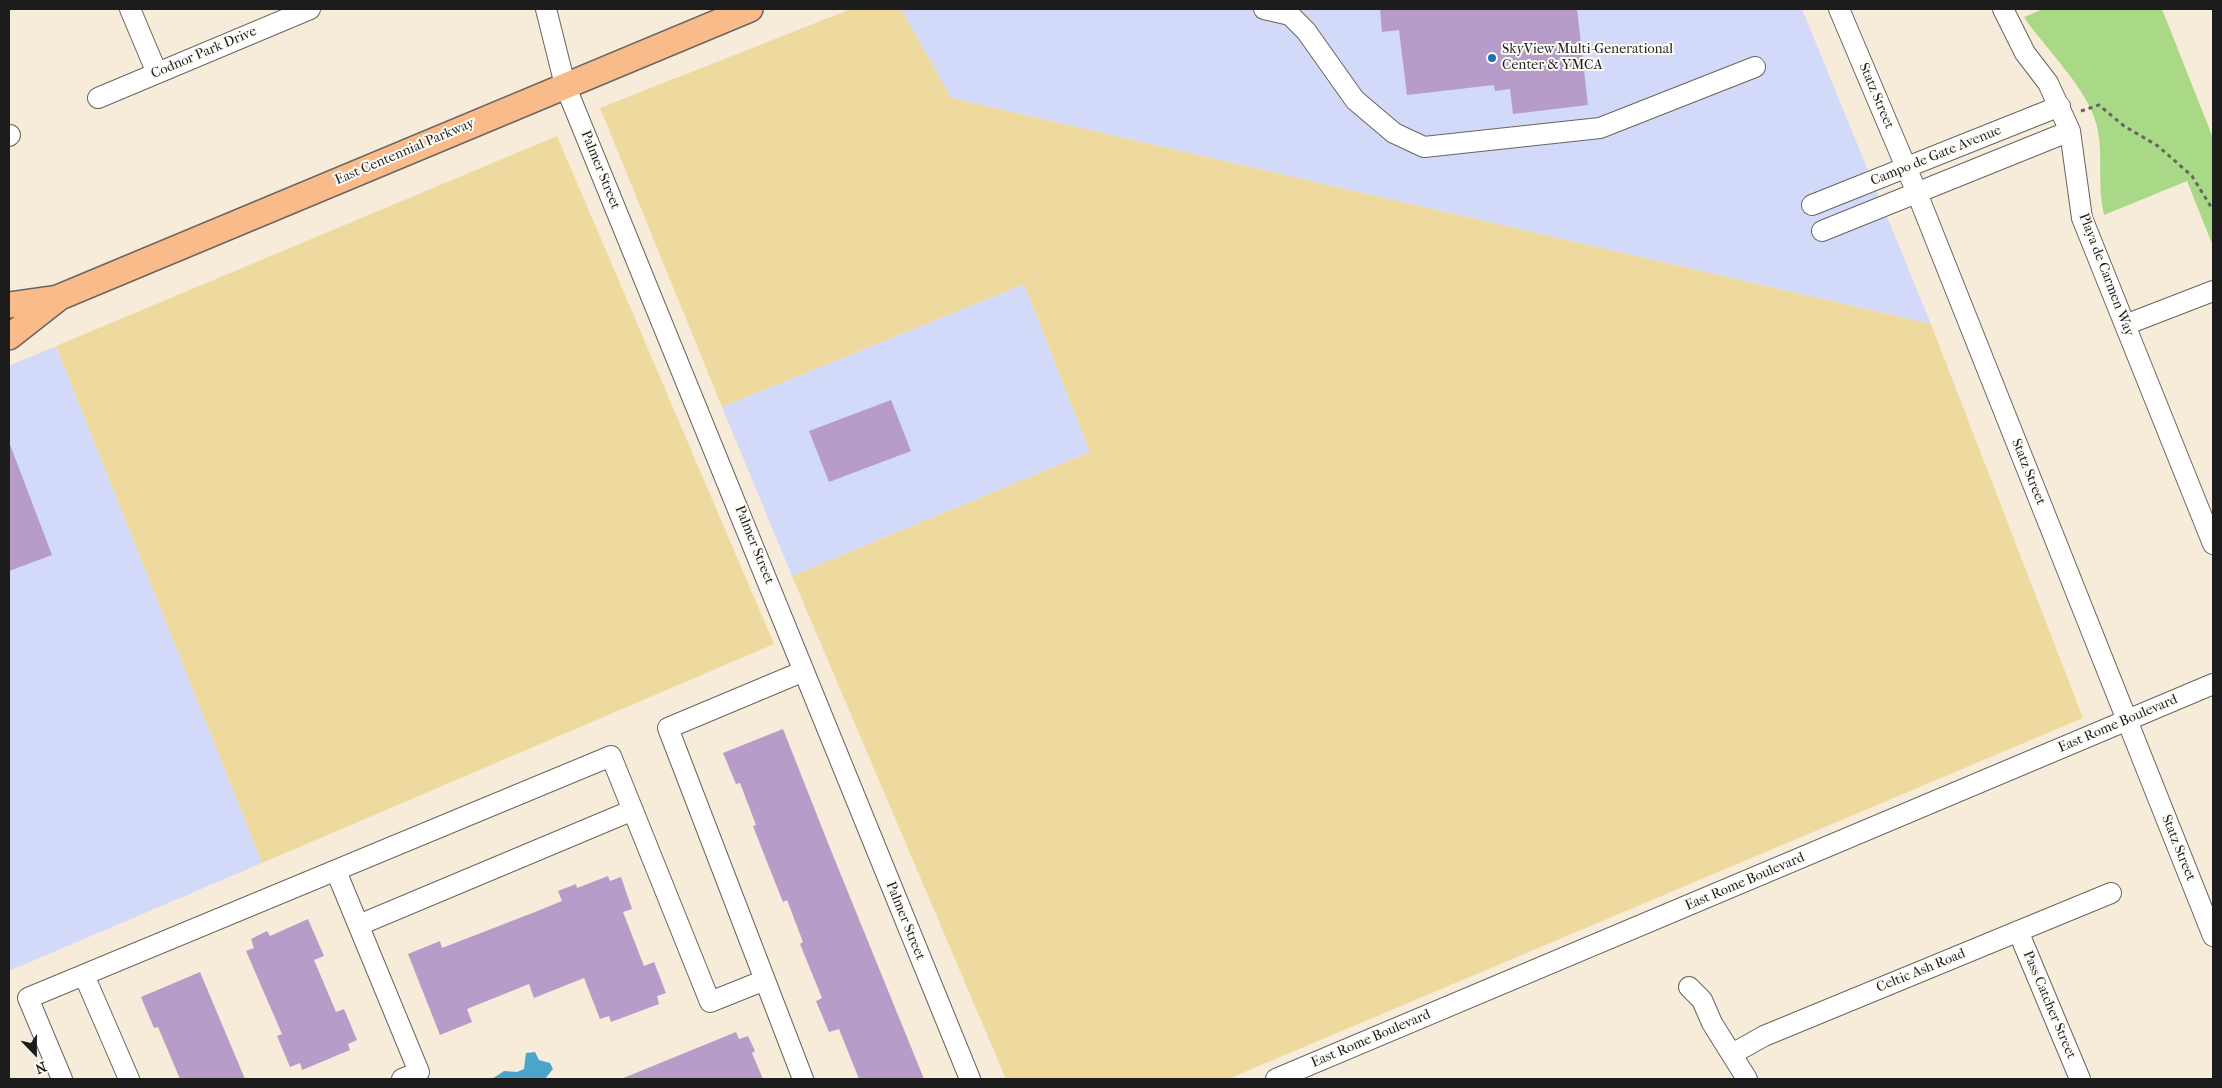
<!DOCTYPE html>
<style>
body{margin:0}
#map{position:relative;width:2222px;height:1088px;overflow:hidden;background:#f7ecda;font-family:"IM FELL French Canon",serif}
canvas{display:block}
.frame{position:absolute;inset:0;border:10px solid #1c1c1c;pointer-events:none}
.north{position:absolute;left:10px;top:1028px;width:50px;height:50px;-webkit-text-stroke:4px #fdfcf7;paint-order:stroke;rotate:158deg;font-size:14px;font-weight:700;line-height:20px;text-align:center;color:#1c1c1c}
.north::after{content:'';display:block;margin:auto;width:18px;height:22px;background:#1c1c1c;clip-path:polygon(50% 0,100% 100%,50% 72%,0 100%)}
</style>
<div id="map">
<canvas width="2222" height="1088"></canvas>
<div class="frame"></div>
<div class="north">N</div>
</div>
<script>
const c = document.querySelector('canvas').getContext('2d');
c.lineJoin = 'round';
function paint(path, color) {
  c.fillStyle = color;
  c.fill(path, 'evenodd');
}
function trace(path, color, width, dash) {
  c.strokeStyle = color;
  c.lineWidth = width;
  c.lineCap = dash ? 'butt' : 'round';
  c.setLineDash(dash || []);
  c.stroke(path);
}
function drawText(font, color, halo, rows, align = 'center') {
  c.font = font + ' "IM FELL French Canon",serif';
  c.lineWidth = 4;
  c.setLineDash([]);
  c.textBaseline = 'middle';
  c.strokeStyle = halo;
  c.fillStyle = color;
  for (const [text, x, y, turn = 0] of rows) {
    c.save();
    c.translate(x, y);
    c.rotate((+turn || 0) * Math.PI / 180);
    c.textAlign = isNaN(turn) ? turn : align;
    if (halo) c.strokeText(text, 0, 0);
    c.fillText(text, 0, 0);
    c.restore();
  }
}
const built = new Path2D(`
 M901,9H1802L1931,324L951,98Z
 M1024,284L1090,452L792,576L722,407Z
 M56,346L262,863L9,971V366Z`);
const green = new Path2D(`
 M2043,9H2162L2213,138V246L2187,181L2104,215C2097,187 2103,159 2098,131C2092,92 2045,49 2024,17Z`);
const sand = new Path2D(`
 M851,9H901L951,98L1931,324L2083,718L1228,1079H1006L792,576L1090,452L1024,284L722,407L600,108Z
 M557,136L774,644L262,863L56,346Z`);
const water = new Path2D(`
 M535,1052L539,1060L550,1063L553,1069L545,1079H492L504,1071L517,1072L524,1069L526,1053Z`);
const building = new Path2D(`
 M1380,9H1577L1588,105L1513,114L1510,89L1495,91L1494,85L1407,95L1399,30L1382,32Z
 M891,400L911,451L829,482L809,431Z
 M9,442L52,555L9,571Z
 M783,729L830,848L924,1079H859L839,1029L829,1032L816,1001L822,998L800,944L803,942L787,900L783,902L765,857L753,826L756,825L740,783L736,784L723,753Z
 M608,876L610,881L621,877L632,909L623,912L644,966L654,962L666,993L657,996L659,1004L611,1022L609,1016L600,1019L584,978L534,998L529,984L467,1009L472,1022L440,1035L408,954L440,941L442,948L535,912L562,901L558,891L576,884L577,888Z
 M308,919L324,956L314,960L336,1012L344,1009L357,1040L348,1044L350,1050L302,1070L300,1063L290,1067L277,1036L282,1034L246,951L254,948L251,939L267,931L270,936Z
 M200,972L245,1079H180L158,1027L154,1028L141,997Z
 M736,1032L739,1039L748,1036L755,1051L752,1053L763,1079H621Z`);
const path = new Path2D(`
 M2081,111L2099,105L2124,126L2158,146L2192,176L2213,210`);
const minor = new Path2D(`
 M130,9L157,73
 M546,9L565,85L970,1079
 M1264,9L1290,15L1306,31L1355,100L1394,133L1424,147L1600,128L1755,67
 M1839,9L1917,193L2213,936
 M2003,9L2025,53L2048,83L2070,131L2082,218L2213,544
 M98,98L310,9
 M9,136L10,135
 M1812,205L2060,106
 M1822,231L2070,131
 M2125,325L2213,291
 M336,871L419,1072L402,1079
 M359,925L633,810
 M2018,931L2080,1079
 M84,975L129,1079
 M1689,987L1702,1000L1712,1023L1747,1079
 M1732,1054L1764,1036L2111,893
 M62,1079L28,998L611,756L710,1002L765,980
 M803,1079L668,728L804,671
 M1276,1079L2213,684`);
const major = new Path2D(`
 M9,305L58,298
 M9,337L60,297L750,9`);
const markers = [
 [1492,58,5,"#1f6fb2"]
];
const poiNames = [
 ["SkyView Multi-Generational",1502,50],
 ["Center & YMCA",1502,66]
];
const streetNames = [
 ["Codnor Park Drive",204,53,-23],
 ["Statz Street",1876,96,67],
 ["East Centennial Parkway",405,152,-23],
 ["Campo de Gate Avenue",1936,156,-22],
 ["Palmer Street",600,170,68],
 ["Playa de Carmen Way",2106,275,69],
 ["Statz Street",2028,472,68],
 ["Palmer Street",754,545,68],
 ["East Rome Boulevard",2118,724,-23],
 ["Statz Street",2178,848,68],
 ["East Rome Boulevard",1745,882,-23],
 ["Palmer Street",905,921,68],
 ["Celtic Ash Road",1921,971,-22],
 ["Pass Catcher Street",2049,1005,67],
 ["East Rome Boulevard",1371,1039,-23]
];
paint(built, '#d3d9f9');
paint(green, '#a9d987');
paint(sand, '#eeda9e');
paint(water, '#4ba5c9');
paint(building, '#b79cc9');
trace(minor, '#69655e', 22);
trace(major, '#69655e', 28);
trace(path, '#69655e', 3, [4, 4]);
trace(minor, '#fff', 20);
trace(major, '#fabb8b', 25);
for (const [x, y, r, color] of markers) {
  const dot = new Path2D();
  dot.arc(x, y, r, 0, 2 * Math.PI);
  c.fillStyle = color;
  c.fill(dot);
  trace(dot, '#fdfcf7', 2);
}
drawText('14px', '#1c1c1c', '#fdfcf7', poiNames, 'left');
drawText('14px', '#1c1c1c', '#fdfcf7', streetNames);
</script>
